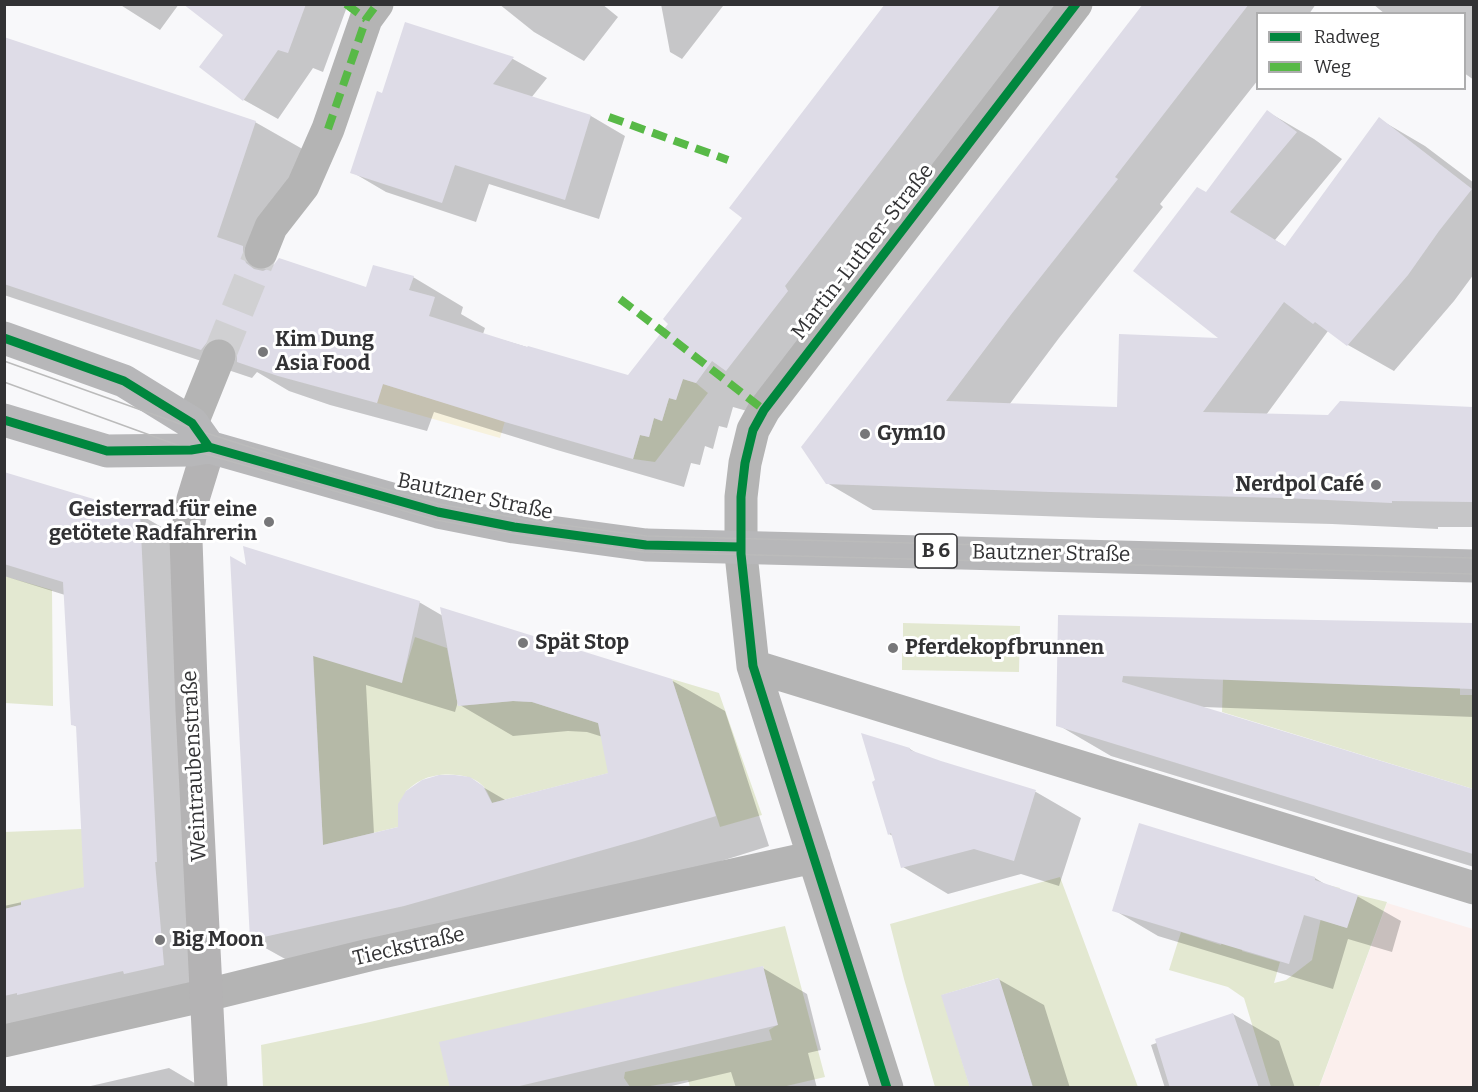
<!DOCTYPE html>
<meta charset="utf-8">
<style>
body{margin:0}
#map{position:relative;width:1478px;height:1092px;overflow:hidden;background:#f8f8fa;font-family:Bitter,serif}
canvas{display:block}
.frame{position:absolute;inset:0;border:6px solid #323234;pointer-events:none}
.legend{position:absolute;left:1256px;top:12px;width:210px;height:78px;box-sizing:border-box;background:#fff;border:2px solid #adadae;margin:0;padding:8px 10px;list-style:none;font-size:18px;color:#323234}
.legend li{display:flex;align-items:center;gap:12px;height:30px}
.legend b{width:30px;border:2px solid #adadae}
</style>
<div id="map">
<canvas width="1478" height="1092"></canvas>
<div class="frame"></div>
<ul class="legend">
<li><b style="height:8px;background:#00873e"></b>Radweg</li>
<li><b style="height:8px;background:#58b947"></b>Weg</li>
</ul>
</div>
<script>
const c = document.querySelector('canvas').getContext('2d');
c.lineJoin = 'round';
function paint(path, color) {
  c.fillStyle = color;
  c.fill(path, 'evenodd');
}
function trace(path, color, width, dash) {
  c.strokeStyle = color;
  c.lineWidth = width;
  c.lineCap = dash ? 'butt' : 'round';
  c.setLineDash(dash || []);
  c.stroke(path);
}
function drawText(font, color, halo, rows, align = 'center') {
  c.font = font + ' Bitter,serif';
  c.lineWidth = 6;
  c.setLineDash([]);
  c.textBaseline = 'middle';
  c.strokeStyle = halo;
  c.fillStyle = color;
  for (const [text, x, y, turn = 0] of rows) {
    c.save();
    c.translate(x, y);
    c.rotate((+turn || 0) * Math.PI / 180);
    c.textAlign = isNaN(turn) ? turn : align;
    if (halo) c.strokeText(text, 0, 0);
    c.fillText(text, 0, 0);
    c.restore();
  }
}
const education = new Path2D(`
 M1387,903L1473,929V1087L1319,1088Z`);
const green = new Path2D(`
 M683,379L696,383L708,393L655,462L633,459L640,435L649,437L654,418L662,421L669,398L676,400Z
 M4,576L52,590L53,706L5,703Z
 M903,623L1020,626L1019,672L902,670V653H909V642L903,641Z
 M415,637L447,648L458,706L513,701L532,702L598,723L644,764L492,803C490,798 487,790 483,786C470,772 438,772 422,780C417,782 411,787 406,791L398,827L323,845L313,650L404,674Z
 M672,679L719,693L762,815L720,827Z
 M1223,679L1425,687L1460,682V695H1473V789L1222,712Z
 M82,829L85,887L5,909L4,832Z
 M1060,877L1138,1087H1033L998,978L942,995L970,1087H935L904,979L890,924Z
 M1328,885L1340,888L1329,922L1347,928L1358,895L1387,902L1319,1087H1271L1244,998L1228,987L1169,970L1181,932L1221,945L1225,933L1245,939L1242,951L1280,962L1274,983L1286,980L1312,960Z
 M785,926L825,1077L778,1088L690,1087L688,1080L644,1087H630L624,1078L625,1072L772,1040L769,1030L777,1025L763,966L450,1087H263L261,1045L370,1022Z`);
const sand = new Path2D(`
 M383,384L505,421L500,438L377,403Z`);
const shadow = new Path2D(`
 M119,4H179L160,30Z
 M185,4H348L323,72L313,68L278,119L244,100L225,34Z
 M499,4H602L618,17L584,61L534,32Z
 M661,4H721L723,6L682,59L670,52Z
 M886,4H1083L747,411L733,407L727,428L719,426L713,449L705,446L700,465L691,463L684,487L557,450L434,412L427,431L330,405L289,391L257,372L252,378L4,295V38L255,122L306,151L269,262L275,266L367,289L413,277L463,307L461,314L485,328L483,334L628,377L670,323L744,218Z
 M1145,4H1316L1309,14H1258V80L1160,204L1163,207L1059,338L1009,405L1119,409L1222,339L1207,194L1268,112L1314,139L1342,159L1275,240L1286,247L1379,119L1425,146L1474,183V274L1454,301L1394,371L1348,345L1328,331L1266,415L1329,416L1471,408L1474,409V527H1438V529L1332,524L1098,518L873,510L827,483Z
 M1373,4H1474V80L1464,73V14H1385Z
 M406,24L513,59L547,78L531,98L591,116L625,136L599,219L489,184L476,222L386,192L352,172L383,95Z
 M4,473L139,514L189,543L213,993L4,1036V906L86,888L77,727L72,724L65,595L4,576Z
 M248,568L419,602L443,616L671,680L725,711L769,846L696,869L305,970L251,940ZM366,685L455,712L459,698L460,705L513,736L568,731L587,732L603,737L609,774L507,801L469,779L400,828L374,834Z
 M1060,617L1474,625V717L1203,707L1202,708L1474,791V867L1111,756L1058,725Z
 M910,749L923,757L941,763L1036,792L1081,818L1059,886L1021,874L948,894L903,867L893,836L889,834Z
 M1315,878L1328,886L1357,896L1401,921L1392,952L1348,939L1333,989L1158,936L1114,910Z
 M763,968L807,994L821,1050L808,1053L817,1088H736L731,1072L663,1088H452Z
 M998,979L1044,1005L1070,1088H972Z
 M1233,1014L1279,1041L1295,1088H1165L1151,1045Z
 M169,1068L203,1088H82Z`);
const building = new Path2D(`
 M183,4H306L288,53L278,50L243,101L199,67L223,35Z
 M885,4H1001L785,286L788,291L726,371L712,361L696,383L683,379L676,400L669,398L662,421L654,418L649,437L640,435L633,459L505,422L383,384L377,403L278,376L237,362V353L234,345L225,338L217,337L208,341L201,350L4,284V37L256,121L217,237L243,246V255L246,263L254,269L263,271L272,267L279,258L366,287L373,265L414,276L409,290L435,297L429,316L527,347L528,346L628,375L668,324L663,319L742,218L729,208Z
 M1143,4H1249L1115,177L1118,179L1013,312L946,401L1117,407L1119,334L1218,338L1133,271L1197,187L1206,192L1267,110L1297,132L1230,212L1285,246L1379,117L1472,189L1439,231L1408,275L1347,346L1315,322L1313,324L1284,302L1203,412L1328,415L1340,401L1473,407V502L1392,501V503L1285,498L1051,492L826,484L801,447Z
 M405,22L514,57L493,84L591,115L565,200L455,165L442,203L350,173L377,91L382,93Z
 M4,472L140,513L157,862H155L164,965L124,974L123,971L17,995V993L4,996V909L21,905V901L84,887L76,726L71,725L63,582L4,564Z
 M243,546L420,601L402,683L313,656L323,845L398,827V804L406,791L422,780L439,775H455L470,777L483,786L492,803L608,773L598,723L532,702L513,701L458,706L440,607L672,679L716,816L642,839L404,906L250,940L230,556L246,565Z
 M1058,615L1473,623V689L1123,676L1122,682L1473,789V854L1056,726Z
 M861,733L910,748V750L941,761L1036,790L1014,861L974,849L901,868L891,833L888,835L872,782L875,780Z
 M1139,823L1315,877V880L1358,895L1347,928L1304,915L1289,964L1112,911Z
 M763,966L778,1025L511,1088H450L439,1042Z
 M999,978L1013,1023L1033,1088H970L941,995Z
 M1233,1013L1259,1088H1170L1155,1039Z`);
const streetTunnel = new Path2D(`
 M219,356L261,252`);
const street = new Path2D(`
 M261,252L271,227L303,186L328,129L366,19L377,4
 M192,423L219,356
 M753,666C993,740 1234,812 1474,888
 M4,1041L207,995L369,955L814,857
 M887,1088L753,666L741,554V497L745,463L753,430L764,410L1076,4`);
const secondary = new Path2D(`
 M209,447L193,499L186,540L192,711L211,1088`);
const primary = new Path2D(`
 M4,338L124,381L192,423L209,447
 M4,420L107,451L191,450L209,447L438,512L514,527L646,545L1474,566`);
const tram = new Path2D(`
 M4,361L197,430L337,475L439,504L540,522L647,536L1474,558
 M4,382L191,450L436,520L533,537L644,552L1474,574`);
const quiet = new Path2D(`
 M346,4L366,19
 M609,117L728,160
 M328,129L366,19L377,4
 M620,299L662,331L764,410`);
const cycleway = new Path2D(`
 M4,338L124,381L192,423L209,447
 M4,420L107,451L191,450L209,447L438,512L514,527L646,545L740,547
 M887,1088L753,666L741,554V497L745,463L753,430L764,410L1076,4`);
const markers = [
 [263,352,6,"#777779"],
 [865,434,6,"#777779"],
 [1376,485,6,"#777779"],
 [269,522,6,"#777779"],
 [523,643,6,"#777779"],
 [893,648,6,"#777779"],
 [160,940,6,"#777779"]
];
const shields = [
 [936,551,42]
];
const shieldNames = [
 ["B 6",936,551]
];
const streetNames = [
 ["Martin-Luther-Straße",863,252,-52],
 ["Bautzner Straße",475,497,12],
 ["Bautzner Straße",1051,554,1],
 ["Weintraubenstraße",195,766,-93],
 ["Tieckstraße",409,947,-13]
];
const poiNames = [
 ["Kim Dung",275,340],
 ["Asia Food",275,364],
 ["Gym10",877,434],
 ["Nerdpol Café",1364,485,"right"],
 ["Geisterrad für eine",257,510,"right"],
 ["getötete Radfahrerin",257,534,"right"],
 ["Spät Stop",535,643],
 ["Pferdekopfbrunnen",905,648],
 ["Big Moon",172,940]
];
paint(education, '#fbefed');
paint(green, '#e3e8d1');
paint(sand, '#f7f2de');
paint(shadow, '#0003');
paint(building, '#dedce7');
trace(streetTunnel, '#d0d0d2', 33, [33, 16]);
trace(street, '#b4b4b4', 33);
trace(secondary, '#b4b3b4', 33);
trace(primary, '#b7b7b9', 33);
trace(tram, '#bbb', 1.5);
trace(quiet, '#58b947', 8, [15, 8]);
trace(cycleway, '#00873e', 9);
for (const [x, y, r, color] of markers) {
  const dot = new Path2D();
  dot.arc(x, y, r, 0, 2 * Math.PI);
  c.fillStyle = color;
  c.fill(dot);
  trace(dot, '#fff', 2);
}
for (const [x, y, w] of shields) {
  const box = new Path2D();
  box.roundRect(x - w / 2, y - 17, w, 34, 4.5);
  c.fillStyle = '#fff';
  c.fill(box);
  trace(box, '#323234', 1.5);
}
drawText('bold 20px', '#323234', null, shieldNames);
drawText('21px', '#323234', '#fff', streetNames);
drawText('bold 21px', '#323234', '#fff', poiNames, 'left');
</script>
